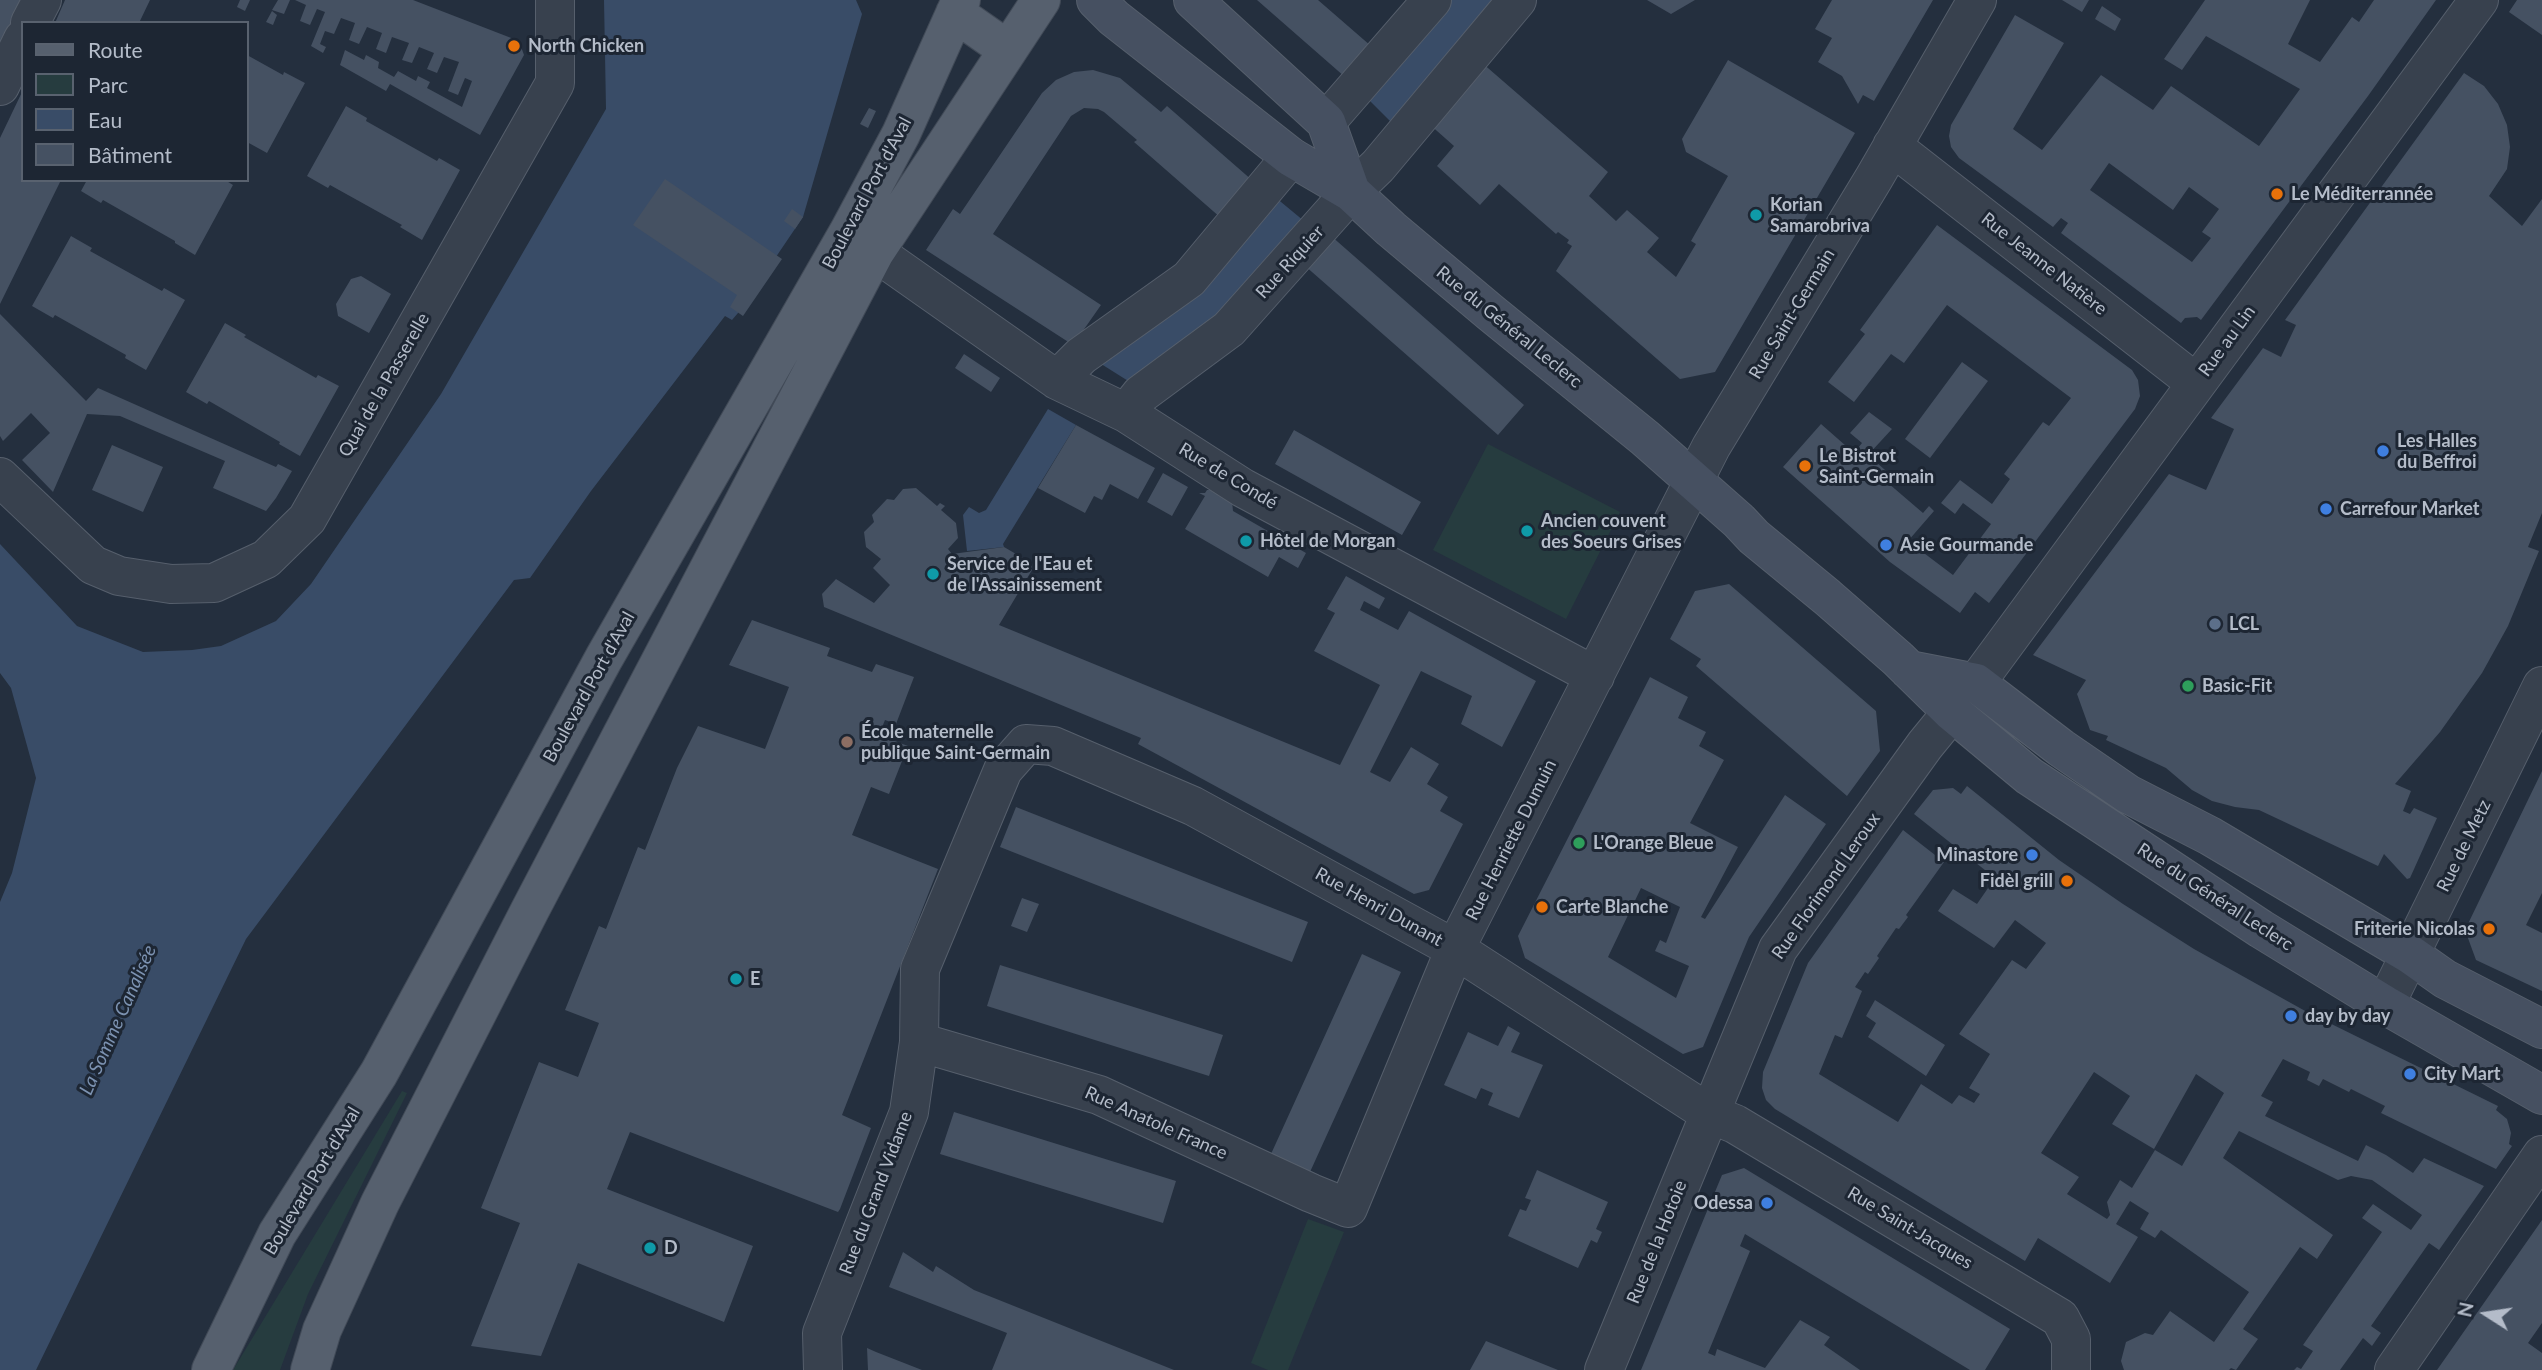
<!DOCTYPE html>
<meta charset="utf-8">
<style>
body{margin:0}
#map{position:relative;width:2542px;height:1370px;overflow:hidden;background:#242f3e;font-family:Lato,sans-serif}
canvas{display:block}
.legend{position:absolute;left:21px;top:21px;width:228px;height:161px;box-sizing:border-box;background:#1d2633;border:2px solid #59626f;margin:0;padding:9px 12px;list-style:none;font-size:21px;color:#b4bcc9}
.legend li{display:flex;align-items:center;gap:14px;height:35px}
.legend b{width:35px;border:2px solid #59626f}
.north{position:absolute;left:2451px;top:1279px;width:70px;height:70px;-webkit-text-stroke:5px #1d2633;paint-order:stroke;rotate:282deg;font-size:19px;font-weight:700;line-height:28px;text-align:center;color:#b4bcc9}
.north::after{content:'';display:block;margin:auto;width:24px;height:32px;background:#b4bcc9;clip-path:polygon(50% 0,100% 100%,50% 72%,0 100%)}
</style>
<div id="map">
<canvas width="2542" height="1370"></canvas>
<ul class="legend">
<li><b style="height:9px;background:#56606e"></b>Route</li>
<li><b style="height:19px;background:#263c3f"></b>Parc</li>
<li><b style="height:19px;background:#394c67"></b>Eau</li>
<li><b style="height:19px;background:#455162"></b>Bâtiment</li>
</ul>
<div class="north">N</div>
</div>
<script>
const c = document.querySelector('canvas').getContext('2d');
c.lineJoin = 'round';
function paint(path, color) {
  c.fillStyle = color;
  c.fill(path, 'evenodd');
}
function trace(path, color, width, dash) {
  c.strokeStyle = color;
  c.lineWidth = width;
  c.lineCap = dash ? 'butt' : 'round';
  c.setLineDash(dash || []);
  c.stroke(path);
}
function drawText(font, color, halo, rows, align = 'center') {
  c.font = font + ' Lato,sans-serif';
  c.lineWidth = 6;
  c.setLineDash([]);
  c.textBaseline = 'middle';
  c.strokeStyle = halo;
  c.fillStyle = color;
  for (const [text, x, y, turn = 0] of rows) {
    c.save();
    c.translate(x, y);
    c.rotate((+turn || 0) * Math.PI / 180);
    c.textAlign = isNaN(turn) ? turn : align;
    if (halo) c.strokeText(text, 0, 0);
    c.fillText(text, 0, 0);
    c.restore();
  }
}
const green = new Path2D(`
 M1488,444L1620,512L1566,619L1433,550Z
 M402,1091L407,1093L308,1294L280,1370H233Z
 M1308,1219L1344,1232L1288,1370H1268L1251,1363Z`);
const water = new Path2D(`
 M604,0H856L862,14L803,217L738,313L732,320L725,316L591,491L530,578L514,580L246,939L36,1370H0V902L12,873L36,778L11,688L0,673V544L77,626L143,652L192,650L221,646L276,621L311,584L441,394L606,109Z
 M1445,0H1496L1391,122L1363,94Z
 M1275,197L1304,221L1225,313L1133,384L1098,362Z
 M1048,409L1076,425L1003,544L1004,547L967,551L963,515L969,507L979,513L986,510Z`);
const building = new Path2D(`
 M0,0H29L0,59Z
 M65,0H150L139,23H55Z
 M240,0H250L245,11L237,7Z
 M278,0H290L284,14L272,10Z
 M295,0H413L519,41L524,55L480,135L390,84L386,91L340,65L345,50L364,60L366,55L379,62L378,68L394,77L398,71L416,81L418,76L430,82L427,88L462,107L472,81L465,78L458,95L448,91L459,62L444,57L437,73L427,69L434,53L419,47L412,63L402,60L409,43L392,37L386,53L376,49L382,33L367,27L359,44L349,40L355,23L341,18L334,34L325,31L320,44L326,47L323,53L311,46L325,12L317,9L310,25L300,21L306,5Z
 M1257,0H1318L1371,46L1345,77Z
 M1647,0H1695L1671,14Z
 M1832,0H1933L1874,101L1863,95L1858,104L1842,76L1818,62L1832,38L1815,29Z
 M2062,0H2089L2082,12Z
 M2205,0H2310L2288,44L2320,62L2352,17L2359,22L2374,0H2436L2368,96L2201,320L2197,317L2185,318L2181,323L2061,233L2068,223L2061,218L2053,227L1959,158L1951,147L1949,136L1951,125L2015,15L2064,43L2013,129L2042,150L2101,75L2153,110L2171,86L2259,146L2300,89L2206,36L2182,70L2164,59ZM2109,163L2173,210L2189,187L2219,209L2202,232L2211,238L2192,262L2090,190Z
 M2517,0H2542V35L2509,12Z
 M2102,6L2121,19L2115,31L2095,19Z
 M272,11L277,15L273,25L266,22Z
 M247,55L283,75L284,72L305,83L267,153L247,142Z
 M1728,60L1855,133L1715,372L1680,379L1556,271L1572,246L1567,243L1569,240L1558,232L1556,234L1499,184L1480,205L1437,166L1454,146L1428,123L1481,62L1608,172L1589,196L1616,221L1627,210L1659,238L1647,252L1676,277L1696,244L1691,241L1728,176L1686,152L1682,139Z
 M1093,70L1120,78L1161,112L1167,106L1253,181L1221,218L1134,142L1137,140L1104,112L1098,109L1084,108L1071,116L993,234L1101,305L1073,345L926,250L953,209L960,214L1042,93L1056,80L1074,72Z
 M2464,73L2484,86L2498,104L2507,125L2510,147L2507,169L2489,196L2522,226L2542,199V513L2528,547L2539,551L2508,626L2482,673L2440,732L2395,784L2411,791L2403,811L2410,814L2414,808L2437,818L2410,878L2407,879L2384,854L2378,866L2259,810L2235,807L2212,801L2192,790L2166,768L2106,740L2108,736L2090,730L2077,694L2086,680L2033,655L2169,474L2206,490L2234,429L2211,418L2263,348L2281,357L2296,325L2285,320Z
 M23,90V180H61L0,304V138Z
 M346,106L367,118L366,121L437,161L439,158L460,170L422,240L400,227L402,225L330,185L328,188L307,176Z
 M869,108L876,111L868,128L860,124Z
 M665,179L782,259L743,316L730,307L737,295L633,225Z
 M87,180H225L233,185L195,255L175,243V241L103,200L101,203L81,191Z
 M792,209L803,217L795,229L784,221Z
 M1937,225L2132,370L2138,380L2140,396L2135,409L1989,603L1975,592L1960,613L1890,562L1783,467L1821,424L1854,453L1862,443L1850,433L1869,412L1892,429L1868,455L1893,477L1888,483L1923,513L1929,506L1934,511L1908,541L1953,575L1991,524L1963,503L1955,514L1941,503L1960,480L1992,504L2010,479L2004,474L2043,422L2049,426L2071,398L1947,305L1904,363L1891,354L1854,402L1828,382L1865,334L1860,330Z
 M1330,235L1524,405L1498,435L1304,265Z
 M71,236L92,248L90,251L162,291L164,288L185,300L146,370L125,358L126,355L55,315L53,318L32,306Z
 M361,276L391,294L369,333L338,316L336,304L351,279Z
 M0,314L86,401L98,388L276,467L278,464L292,471L276,498L266,511L213,488L225,461L120,416L87,414L53,492L22,460L50,433L31,413L3,441L0,436Z
 M225,323L246,335L244,337L316,378L318,375L339,386L300,456L279,444L280,442L209,401L207,404L186,392Z
 M964,354L1000,378L991,392L955,368Z
 M1962,362L1988,381L1930,458L1905,439Z
 M1076,425L1155,468L1138,499L1110,484L1102,500L1094,496L1085,513L1038,488Z
 M1294,430L1421,502L1402,535L1275,464Z
 M112,445L163,467L143,512L92,490Z
 M1163,473L1188,487L1172,516L1147,502Z
 M916,488L937,506L940,503L945,506L941,510L956,523L958,538L948,549L952,554L1004,547L1035,565L999,625L1340,765L1380,685L1314,651L1335,613L1327,609L1346,576L1385,598L1379,609L1364,601L1360,610L1398,630L1409,611L1536,681L1502,747L1461,724L1472,696L1421,671L1370,772L1390,782L1411,747L1439,764L1427,784L1448,797L1440,811L1463,824L1429,890L1414,894L1138,744L1141,738L824,607L822,594L836,579L874,603L890,585L873,568L881,559L866,547L864,532L874,522L872,515L887,499L894,500L903,489Z
 M1207,490H1210L1232,501L1233,511L1306,553L1298,568L1279,557L1268,577L1185,529L1205,496L1199,493H1205Z
 M1729,584L1876,711L1880,751L1847,796L1696,666L1701,659L1670,639L1695,591Z
 M752,620L830,648L827,656L872,672L876,664L914,677L896,724L885,720L879,735L908,746L889,794L871,787L852,835L938,869L842,1115L871,1128L840,1209L838,1212L630,1132L607,1189L753,1246L724,1322L578,1263L541,1356L471,1346L520,1223L481,1208L539,1062L578,1077L599,1023L565,1010L599,926L606,929L638,847L645,850L677,768L698,726L765,749L789,687L729,665Z
 M1650,677L1688,697L1678,718L1706,732L1699,746L1724,760L1690,823L1738,847L1701,917L1705,919L1785,795L1826,824L1749,937L1703,1047L1683,1054L1525,958L1518,936ZM1641,888L1680,907L1666,943L1660,940L1655,951L1689,966L1676,998L1608,957Z
 M2542,771V893L2526,925L2542,933V991L2476,960L2465,930Z
 M1967,786L2059,860L2123,904L2194,949L2307,1012L2498,1106L2496,1110L2507,1119L2511,1133L2509,1144L2512,1146L2496,1169L2381,1113L2385,1106L2351,1089L2349,1092L2323,1079L2319,1086L2307,1080L2310,1072L2283,1059L2261,1096L2273,1102L2265,1116L2358,1161L2366,1145L2386,1155L2413,1173L2424,1158L2484,1186L2439,1250L2429,1243L2371,1326L2381,1333L2372,1346L2363,1338L2340,1370H2294L2297,1367L2301,1369L2313,1351L2303,1345L2382,1232L2362,1218L2373,1204L2411,1230L2422,1215L2372,1180L2351,1176L2338,1180L2239,1131L2223,1158L2333,1235L2317,1259L2300,1247L2243,1329L2258,1339L2236,1370L2231,1368L2229,1370H2124L2121,1361L2126,1342L2145,1333L2153,1335L2170,1311L2214,1342L2249,1292L2161,1230L2155,1238L2140,1229L2149,1213L2130,1201L2116,1224L2138,1237L2110,1283L2038,1238L2025,1261L1775,1109L1766,1100L1762,1088L1763,1072L1808,963L1903,830L1944,862L1906,915L1908,917L1899,929L1896,928L1877,956L1879,958L1868,974L1865,972L1855,987L1862,991L1842,1038L1835,1035L1819,1074L1898,1122L1921,1084L1952,1104L1959,1095L1974,1103L1980,1094L1969,1088L1990,1054L1959,1034L2012,960L2026,969L2046,943L2015,920L1994,948L1938,911L1953,889L1977,904L1995,878L1914,814L1933,790L1953,788L1961,794ZM2094,1072L2130,1096L2112,1124L2154,1149L2196,1074L2224,1093L2182,1166L2155,1150L2132,1188L2120,1180L2107,1202L2110,1215L2107,1219L2067,1194L2079,1177L2041,1153Z
 M1016,807L1308,922L1292,962L1000,847Z
 M1022,898L1039,904L1027,932L1011,926Z
 M1362,954L1401,972L1305,1183L1266,1165Z
 M1000,965L1223,1035L1209,1076L987,1006Z
 M1875,1000L1945,1045L1926,1076L1868,1037L1876,1023L1866,1016Z
 M1508,1026L1520,1033L1511,1052L1543,1065L1519,1118L1488,1105L1493,1093L1481,1088L1476,1099L1444,1085L1468,1032L1498,1046Z
 M954,1112L1176,1181L1163,1223L940,1154Z
 M1744,1168L2010,1329L1985,1370H1970L1745,1234L1740,1246L1750,1251L1708,1353L1715,1356L1717,1349L1765,1368L1800,1320L1830,1337L1824,1345L1860,1370H1641L1722,1175Z
 M1537,1170L1608,1202L1596,1229L1602,1232L1597,1243L1591,1240L1578,1268L1508,1236L1520,1209L1526,1211L1531,1200L1525,1198Z
 M2542,1220V1323L2528,1343L2542,1353V1370H2437Z
 M903,1252L933,1272L936,1266L974,1290L1174,1370H992L1007,1333L889,1287Z
 M1486,1341L1558,1370H1470Z
 M867,1348L876,1352L922,1370H868Z`);
const minor = new Path2D(`
 M30,23L42,0
 M0,86L23,39
 M1326,122L1432,0
 M1892,146L2196,383
 M875,252L1057,380L1126,413L1243,488L1595,676
 M1057,380L1081,356L1189,279L1291,157
 M1126,413L1141,394L1229,329L1351,192L1378,166L1517,0
 M0,477L93,565L119,576L171,584L214,583L266,559L307,519L555,83V0
 M1976,683L2479,0
 M2385,1005L2542,686
 M919,1042L1099,1095L1311,1193L1348,1208L1455,949L1711,447L1874,178L1977,0
 M823,1370L822,1333L909,1112L919,1042L920,969L1003,770L1026,744L1053,746L1193,806L1455,949L1710,1114L1735,1124L2060,1318L2071,1339V1370
 M1604,1370L1778,949L1925,745L1952,712
 M2394,1370L2542,1155`);
const secondary = new Path2D(`
 M1096,0L1114,18L1291,157L1351,192L1391,229L1491,313L1645,438L1739,521L1754,537L1827,597L1898,659L1952,712L2029,776L2261,929L2385,1005L2542,1095
 M1193,0L1326,122L1351,192
 M1909,670L1976,683L2061,748L2128,794L2210,836L2411,955L2445,979L2542,1029`);
const primary = new Path2D(`
 M955,13L1008,50
 M211,1370L277,1234L379,1073L604,658L849,231L901,134L961,0
 M310,1370L322,1330L380,1203L530,910L875,252L1041,0`);
const markers = [
 [514,46,7,"#e8710a"],
 [2277,194,7,"#e8710a"],
 [1756,215,7,"#0f9aa8"],
 [2383,451,7,"#3f7fe0"],
 [1805,466,7,"#e8710a"],
 [2326,509,7,"#3f7fe0"],
 [1527,531,7,"#0f9aa8"],
 [1246,541,7,"#0f9aa8"],
 [1886,545,7,"#3f7fe0"],
 [933,574,7,"#0f9aa8"],
 [2215,624,7,"#5c6f8a"],
 [2188,686,7,"#2e9e5b"],
 [847,742,7,"#8d6e63"],
 [1579,843,7,"#2e9e5b"],
 [2032,855,7,"#3f7fe0"],
 [2067,881,7,"#e8710a"],
 [1542,907,7,"#e8710a"],
 [2489,929,7,"#e8710a"],
 [736,979,7,"#0f9aa8"],
 [2291,1016,7,"#3f7fe0"],
 [2410,1074,7,"#3f7fe0"],
 [1767,1203,7,"#3f7fe0"],
 [650,1248,7,"#0f9aa8"]
];
const poiNames = [
 ["North Chicken",528,46],
 ["Le Méditerrannée",2291,194],
 ["Korian",1770,205],
 ["Samarobriva",1770,226],
 ["Les Halles",2397,441],
 ["du Beffroi",2397,462],
 ["Le Bistrot",1819,456],
 ["Saint-Germain",1819,477],
 ["Carrefour Market",2340,509],
 ["Ancien couvent",1541,521],
 ["des Soeurs Grises",1541,542],
 ["Hôtel de Morgan",1260,541],
 ["Asie Gourmande",1900,545],
 ["Service de l'Eau et",947,564],
 ["de l'Assainissement",947,585],
 ["LCL",2229,624],
 ["Basic-Fit",2202,686],
 ["École maternelle",861,732],
 ["publique Saint-Germain",861,753],
 ["L'Orange Bleue",1593,843],
 ["Minastore",2018,855,"right"],
 ["Fidèl grill",2053,881,"right"],
 ["Carte Blanche",1556,907],
 ["Friterie Nicolas",2475,929,"right"],
 ["E",750,979],
 ["day by day",2305,1016],
 ["City Mart",2424,1074],
 ["Odessa",1753,1203,"right"],
 ["D",664,1248]
];
const streetNames = [
 ["Boulevard Port d'Aval",867,193,-62],
 ["Rue Riquier",1290,262,-48],
 ["Rue Jeanne Natière",2044,264,38],
 ["Rue Saint-Germain",1792,314,-59],
 ["Rue du Général Leclerc",1509,327,39],
 ["Rue au Lin",2227,341,-54],
 ["Quai de la Passerelle",384,385,-60],
 ["Rue de Condé",1228,476,31],
 ["Boulevard Port d'Aval",589,687,-61],
 ["Rue Henriette Dumuin",1511,840,-63],
 ["Rue de Metz",2464,846,-64],
 ["Rue Florimond Leroux",1826,886,-55],
 ["Rue du Général Leclerc",2215,897,33],
 ["Rue Henri Dunant",1379,907,29],
 ["Rue Anatole France",1156,1123,24],
 ["Boulevard Port d'Aval",312,1181,-59],
 ["Rue du Grand Vidame",876,1193,-69],
 ["Rue Saint-Jacques",1910,1228,31],
 ["Rue de la Hotoie",1657,1242,-68]
];
const waterNames = [
 ["La Somme Canalisée",118,1020,-66]
];
paint(green, '#263c3f');
paint(water, '#394c67');
paint(building, '#455162');
trace(minor, '#565f6c', 40);
trace(secondary, '#565f6c', 40);
trace(primary, '#414a57', 40);
trace(minor, '#38414e', 38);
trace(secondary, '#465061', 38);
trace(primary, '#56606e', 38);
for (const [x, y, r, color] of markers) {
  const dot = new Path2D();
  dot.arc(x, y, r, 0, 2 * Math.PI);
  c.fillStyle = color;
  c.fill(dot);
  trace(dot, '#1d2633', 2.5);
}
drawText('bold 18px', '#b4bcc9', '#1d2633', poiNames, 'left');
drawText('18px', '#b4bcc9', '#1d2633', streetNames);
drawText('italic 19px', '#7c92b1', '#1d2633', waterNames);
</script>
